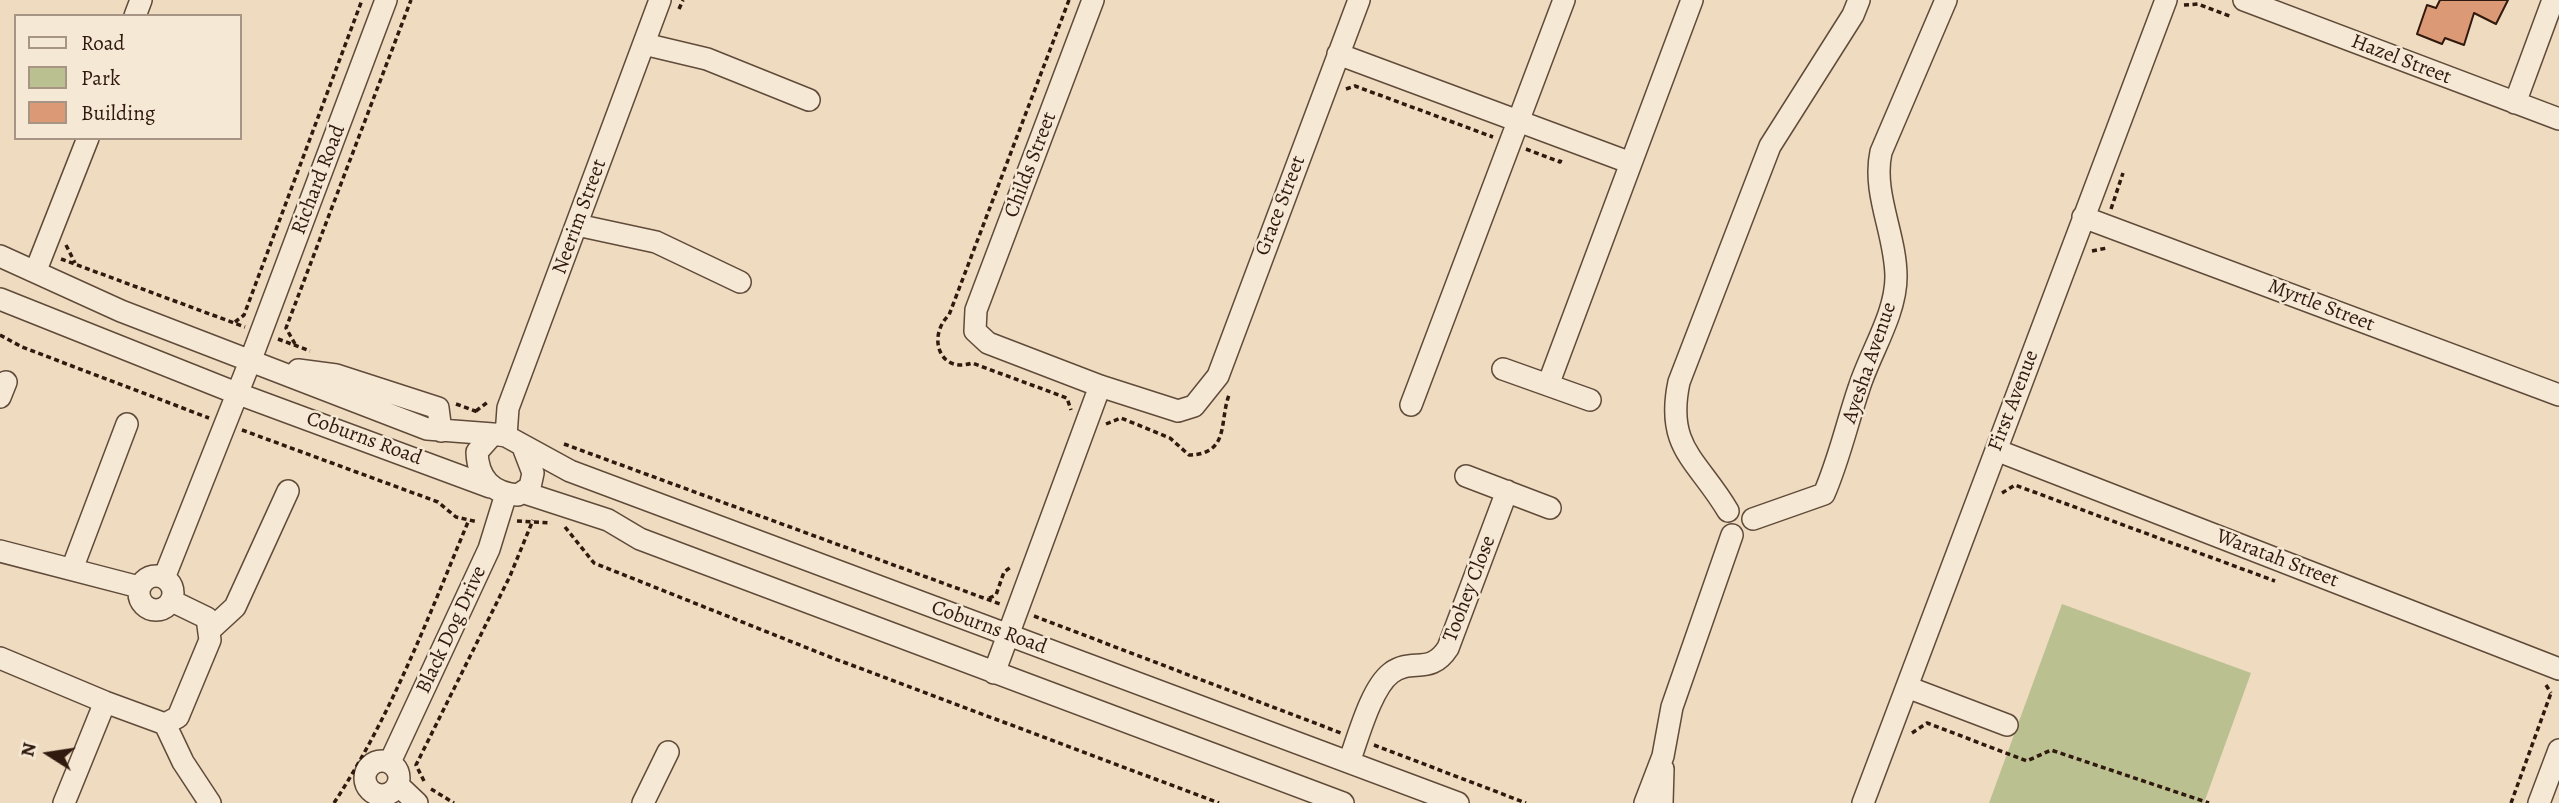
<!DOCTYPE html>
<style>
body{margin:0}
#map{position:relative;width:2559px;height:803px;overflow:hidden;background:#efdbbf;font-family:Alegreya,serif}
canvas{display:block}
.legend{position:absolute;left:14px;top:14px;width:228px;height:126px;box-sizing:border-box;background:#f5e8d5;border:2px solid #a69585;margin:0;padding:9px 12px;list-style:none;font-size:21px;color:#30190e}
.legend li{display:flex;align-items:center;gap:14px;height:35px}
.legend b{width:35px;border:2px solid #a69585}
.north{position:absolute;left:14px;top:719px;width:70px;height:70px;-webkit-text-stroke:5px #f5e8d5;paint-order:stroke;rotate:282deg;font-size:19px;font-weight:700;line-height:28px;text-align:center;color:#30190e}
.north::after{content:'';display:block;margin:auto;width:24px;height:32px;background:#30190e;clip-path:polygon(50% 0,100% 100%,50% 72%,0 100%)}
</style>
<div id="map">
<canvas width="2559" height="803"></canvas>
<ul class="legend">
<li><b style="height:9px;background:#f5e8d5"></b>Road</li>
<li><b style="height:19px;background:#bbc091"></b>Park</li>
<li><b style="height:19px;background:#dc9976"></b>Building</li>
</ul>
<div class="north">N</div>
</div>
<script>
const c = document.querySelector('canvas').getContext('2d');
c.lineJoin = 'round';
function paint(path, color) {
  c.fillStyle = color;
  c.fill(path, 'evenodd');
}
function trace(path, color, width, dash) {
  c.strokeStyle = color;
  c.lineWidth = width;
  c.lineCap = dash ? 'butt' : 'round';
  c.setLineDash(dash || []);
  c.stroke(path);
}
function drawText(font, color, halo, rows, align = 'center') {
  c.font = font + ' Alegreya,serif';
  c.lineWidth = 5;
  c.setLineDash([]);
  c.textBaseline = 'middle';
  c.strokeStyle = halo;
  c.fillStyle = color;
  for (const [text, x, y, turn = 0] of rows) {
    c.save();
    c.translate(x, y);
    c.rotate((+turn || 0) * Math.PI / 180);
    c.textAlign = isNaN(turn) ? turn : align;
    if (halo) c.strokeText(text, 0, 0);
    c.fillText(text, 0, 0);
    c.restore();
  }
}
const green = new Path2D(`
 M2062,604L2251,673L2204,803H1989Z`);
const building = new Path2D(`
 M2440,0H2508L2496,24L2474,13L2464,45L2445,38L2442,44L2417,34L2427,5L2436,8Z`);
const path = new Path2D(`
 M1069,0L949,315C927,336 939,374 972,363L1067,398L1071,410
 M2184,5L2198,4L2232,17
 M679,9L683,0
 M1346,89L1355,86L1493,137
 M1526,149L1560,162L1562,157
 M2111,209L2123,173
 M66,245L75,263
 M2092,251L2107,248
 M61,259L245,327
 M235,322L244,315L362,0
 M0,335L22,347L209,418
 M278,339L310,351
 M295,344L286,328L411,0
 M456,404L478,412
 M476,411L489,401
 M1106,424L1121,418L1170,438L1189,455C1230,454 1219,422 1229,395
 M242,430L438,502L456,517L478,522
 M564,444L1000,604
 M2002,493L2015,485L2275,581
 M517,521L551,523
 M565,527L594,563L830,657L1219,803
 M989,598L996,595L1004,572L1012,566
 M1034,616L1341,733
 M2546,685L2551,693
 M1912,733L1927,723L2027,761L2051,750L2209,803
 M1374,745L1526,803
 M424,781L416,765L510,576L533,520
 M431,789L454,803
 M334,803C391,716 428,618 468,522
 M2511,803L2551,693`);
const minor = new Path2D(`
 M1093,0L976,310L975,331L988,343L1100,386L1178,411L1194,406L1218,376L1359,0
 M2244,0L2559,119
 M135,16L141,0
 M644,44L707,59L809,100
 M1338,54L1631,163
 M2515,103L2553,0
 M2083,217L2559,395
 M577,225L656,242L740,282
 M0,256L121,311L427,429L493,434
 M36,270L88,138
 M0,299L236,393L490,487
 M1503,369L1590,400
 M298,370L336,375L438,408L441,431
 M1548,385L1692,0
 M0,397L6,382
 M1411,405L1564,0
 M506,436L508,408L660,0
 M523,447L533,473L530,487L518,495C492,493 478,479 477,452L493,434L506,436L570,471L1458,803
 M1996,450L2559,669
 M1466,476L1550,508
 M525,493L608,520L640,539L1343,803
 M1728,511C1698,460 1665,448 1679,382L1770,146L1853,15L1859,0
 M1753,519L1824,494C1839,460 1847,423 1859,388C1870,353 1896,314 1896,277C1896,234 1872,194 1881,152L1946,0
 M0,551L139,587
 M72,569L127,424
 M139 593a17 17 0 1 1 34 0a17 17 0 1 1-34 0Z
 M164,578L251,359L386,0
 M210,630L235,607L288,491
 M0,658L105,702L165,724
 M994,673L1100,386
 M1907,687L2007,725
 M165,724L178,717L210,640L207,618L172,601
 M165,724L183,762L210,803
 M365 778a17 17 0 1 1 34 0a17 17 0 1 1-34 0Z
 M390,762L489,549L506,494
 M1349,762C1358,738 1371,688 1391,673C1412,657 1430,676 1448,648L1507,491
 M398,785L417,803
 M64,803L105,702
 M643,803L668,752
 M1645,803L1663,756L1672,707L1732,535
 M1662,803L1663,769
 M1863,803L2166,0
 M2539,803L2559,750`);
const streetNames = [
 ["Hazel Street",2401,60,21],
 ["Childs Street",1031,165,-69],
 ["Richard Road",319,180,-69],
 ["Grace Street",1281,206,-69],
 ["Neerim Street",580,217,-70],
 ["Myrtle Street",2321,306,21],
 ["Ayesha Avenue",1870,363,-71],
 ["First Avenue",2014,401,-69],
 ["Coburns Road",364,439,20],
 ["Waratah Street",2277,559,21],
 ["Toohey Close",1470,589,-69],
 ["Coburns Road",989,628,20],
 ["Black Dog Drive",452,630,-65]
];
paint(green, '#bbc091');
paint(building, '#dc9976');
trace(building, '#30190e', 2);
trace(minor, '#604a3a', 24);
trace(path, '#30190e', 3.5, [5, 3.5]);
trace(minor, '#f5e8d5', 21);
drawText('21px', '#30190e', '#f5e8d5', streetNames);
</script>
